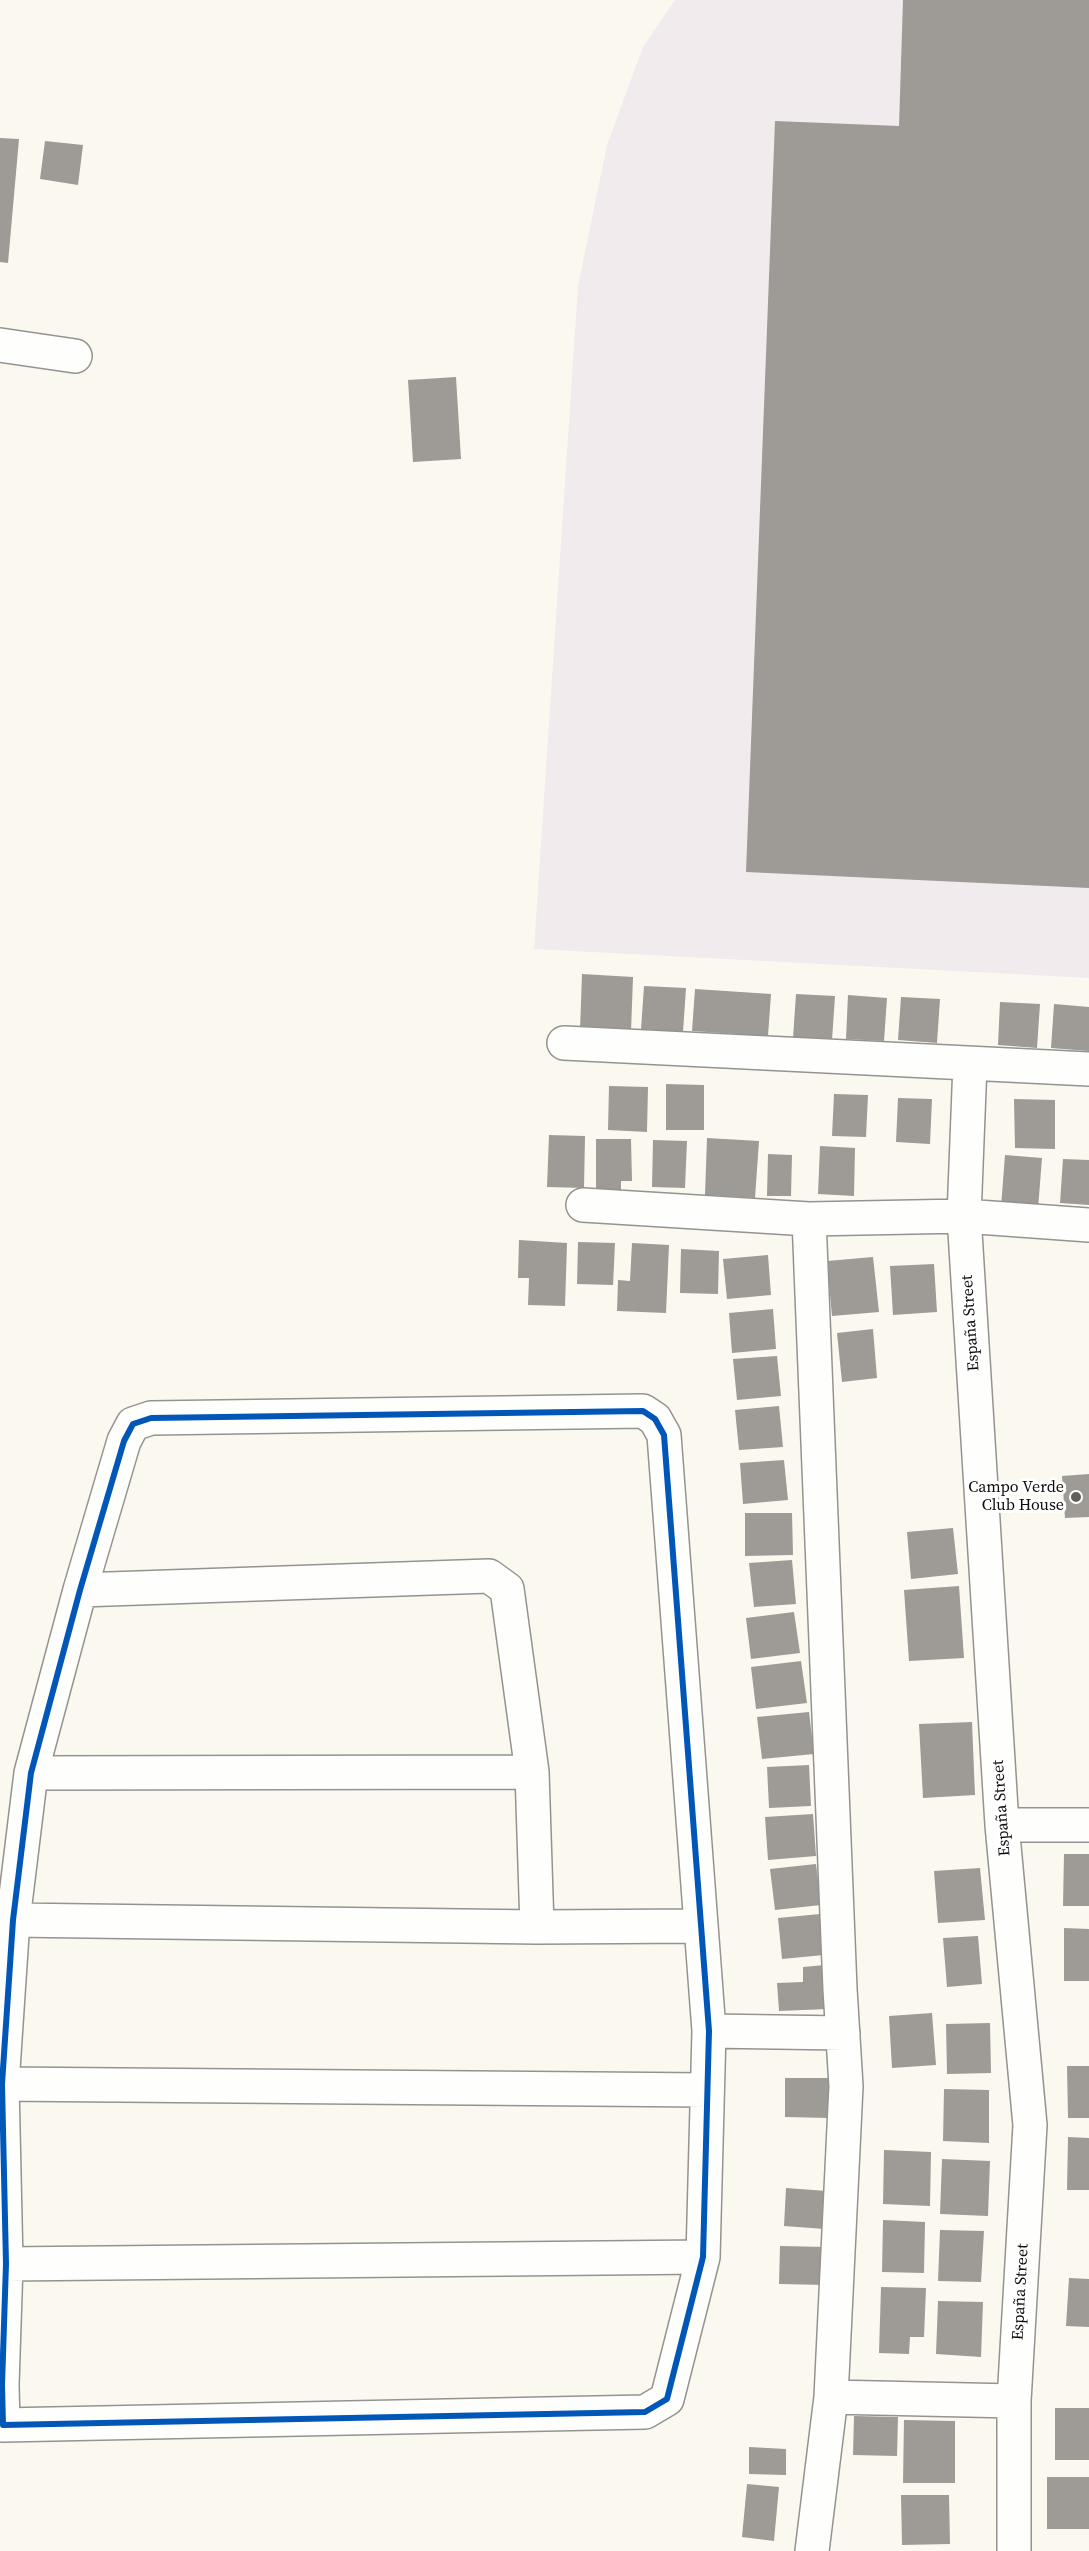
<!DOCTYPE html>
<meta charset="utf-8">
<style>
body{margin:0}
canvas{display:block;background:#fbf8f0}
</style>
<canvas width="1089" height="2551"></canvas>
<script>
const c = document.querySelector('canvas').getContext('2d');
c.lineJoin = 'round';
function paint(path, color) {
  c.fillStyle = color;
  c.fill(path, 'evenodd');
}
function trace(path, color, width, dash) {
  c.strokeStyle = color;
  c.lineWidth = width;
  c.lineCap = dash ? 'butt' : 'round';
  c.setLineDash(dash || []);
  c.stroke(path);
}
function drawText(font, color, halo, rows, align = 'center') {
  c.font = font + ' "Source Serif 4",serif';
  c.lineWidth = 6;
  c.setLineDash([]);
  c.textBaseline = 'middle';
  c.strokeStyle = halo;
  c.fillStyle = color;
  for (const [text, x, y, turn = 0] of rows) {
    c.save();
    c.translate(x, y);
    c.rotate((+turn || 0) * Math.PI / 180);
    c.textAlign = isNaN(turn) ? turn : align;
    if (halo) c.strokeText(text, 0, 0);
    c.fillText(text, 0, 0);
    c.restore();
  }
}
const industrial = new Path2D(`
 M675,0H1089V978L534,949L578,286L607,145L643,47Z`);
const building = new Path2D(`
 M903,0H1089V888L746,872L775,121L899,126Z
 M0,138L19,139L8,263L0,262Z
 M45,141L83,145L78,185L40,179Z
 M456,377L461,459L413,462L408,380Z
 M582,974L633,977L631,1032L580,1030Z
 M644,986L686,988L683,1032L641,1029Z
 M695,989L771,994L768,1036L692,1031Z
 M796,994L835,996L832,1040L793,1038Z
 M848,995L887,998L884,1041L846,1039Z
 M901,997L940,999L937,1043L898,1040Z
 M1000,1002L1040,1004L1037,1048L998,1045Z
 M1054,1004L1089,1007V1051L1051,1048Z
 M666,1084L704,1085V1130H666Z
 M609,1086L648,1087L647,1132L608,1130Z
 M834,1094L868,1095L866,1137L832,1136Z
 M898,1098L932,1099L930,1144L896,1142Z
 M1014,1099L1055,1100V1149L1015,1148Z
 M549,1135L585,1136L584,1188L547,1187Z
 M707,1138L759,1141L755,1198L705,1195Z
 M596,1139H631L632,1181H621V1201H596Z
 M653,1140L687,1141L685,1188L652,1187Z
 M820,1146L855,1148L854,1196L818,1194Z
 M768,1154L792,1155L791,1196H767Z
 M1005,1155L1042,1158L1038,1209L1001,1207Z
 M1063,1159L1089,1160V1205L1060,1203Z
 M519,1240L567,1243L565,1306L528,1305L529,1278H518Z
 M578,1242L615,1243L613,1285L577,1284Z
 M632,1243L669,1245L666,1313L617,1311L618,1280L630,1281Z
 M681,1249L719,1251L718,1294L680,1293Z
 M768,1255L771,1295L727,1299L723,1259Z
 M873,1257L879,1312L832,1316L827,1261Z
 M934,1264L937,1312L893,1315L890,1266Z
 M773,1309L776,1349L732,1353L729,1313Z
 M873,1329L877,1378L842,1382L837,1333Z
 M777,1356L781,1396L737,1400L733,1359Z
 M779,1406L783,1447L739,1450L735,1410Z
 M784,1460L788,1500L743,1504L740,1463Z
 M1089,1474V1517L1065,1518L1062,1476Z
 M745,1513H792L793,1555L745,1556Z
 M953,1528L958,1574L911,1579L907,1532Z
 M792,1560L796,1604L754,1607L749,1563Z
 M959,1586L964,1658L909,1661L904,1590Z
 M794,1612L800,1653L751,1659L746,1618Z
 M801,1661L807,1703L756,1709L751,1667Z
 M809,1712L814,1754L762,1759L757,1717Z
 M972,1722L975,1795L923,1798L919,1724Z
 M809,1765L811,1806L769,1808L767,1767Z
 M813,1814L816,1856L768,1860L765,1817Z
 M1064,1854H1089V1906H1063Z
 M816,1864L821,1905L775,1910L770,1869Z
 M980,1868L985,1920L938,1923L934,1871Z
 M820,1914L824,1955L782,1959L778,1918Z
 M1064,1928L1089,1929V1981H1064Z
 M978,1936L982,1984L947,1987L943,1938Z
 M825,1965L828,2009L779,2011L777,1983L803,1982V1967Z
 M932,2013L936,2065L892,2068L889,2016Z
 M990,2023L991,2073L947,2074L946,2024Z
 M1067,2066H1089V2118H1068Z
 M785,2078H829V2118L785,2117Z
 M944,2089L989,2090V2143L943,2141Z
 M1068,2137L1089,2138V2190H1067Z
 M884,2150L931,2152L930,2206L883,2204Z
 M942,2159L990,2161L988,2216L940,2214Z
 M786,2188L827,2191L825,2229L784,2226Z
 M883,2220L925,2222L924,2273L882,2272Z
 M940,2230L984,2231L981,2282L938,2281Z
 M780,2246L827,2247L826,2285L779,2284Z
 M1069,2278L1089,2279V2327L1066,2326Z
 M881,2287L926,2288L924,2337H910L909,2354L879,2353Z
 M938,2301L983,2302L981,2357L936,2354Z
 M1055,2408H1089V2460H1055Z
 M854,2416L898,2417L897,2456L853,2455Z
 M904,2420L955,2421V2483H903Z
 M749,2447L786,2449V2475L749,2474Z
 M1047,2477H1089V2529H1047Z
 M747,2484L779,2487L774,2541L742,2537Z
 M901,2495H949L950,2544L902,2545Z`);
const street = new Path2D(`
 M0,345L75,356
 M564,1043L1089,1069
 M970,1064L964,1216L1002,1825L1030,2125L1014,2401V2551
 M583,1205L809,1219L964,1216L1089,1225
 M809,1219L840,1989L846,2086L831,2397L812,2551
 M643,1411L655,1419L664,1435L709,2031L703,2257L667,2399L645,2412L3,2425L2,2385L6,2264L2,2084L13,1920L31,1773L80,1590L124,1441L133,1424L151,1418Z
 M80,1590L489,1576L507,1589L532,1772L537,1927
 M31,1773L532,1772
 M1002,1825H1089
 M13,1920L537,1927L699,1926
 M709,2031L843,2033
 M2,2084L707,2090
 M6,2264L703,2257
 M831,2397L1014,2401`);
const cycleway = new Path2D(`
 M643,1411L655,1419L664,1435L709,2031L703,2257L667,2399L645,2412L3,2425L2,2385L6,2264L2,2084L13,1920L31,1773L80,1590L124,1441L133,1424L151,1418Z`);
const markers = [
 [1076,1497,6,"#605f5c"]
];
const streetNames = [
 ["España Street",971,1323,-94],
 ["España Street",1002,1808,-94],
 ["España Street",1021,2292,-87]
];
const poiNames = [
 ["Campo Verde",1064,1488],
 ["Club House",1064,1506]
];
paint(industrial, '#f2ebee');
paint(building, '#9e9a96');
trace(street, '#94938f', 36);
trace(street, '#fefefd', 33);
trace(cycleway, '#0057b8', 6);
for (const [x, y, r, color] of markers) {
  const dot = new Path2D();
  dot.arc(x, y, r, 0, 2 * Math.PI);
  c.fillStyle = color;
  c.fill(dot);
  trace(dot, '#fff', 2);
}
drawText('16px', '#0d0d0d', '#fff', streetNames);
drawText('16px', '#0d0d0d', '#fff', poiNames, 'right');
</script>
